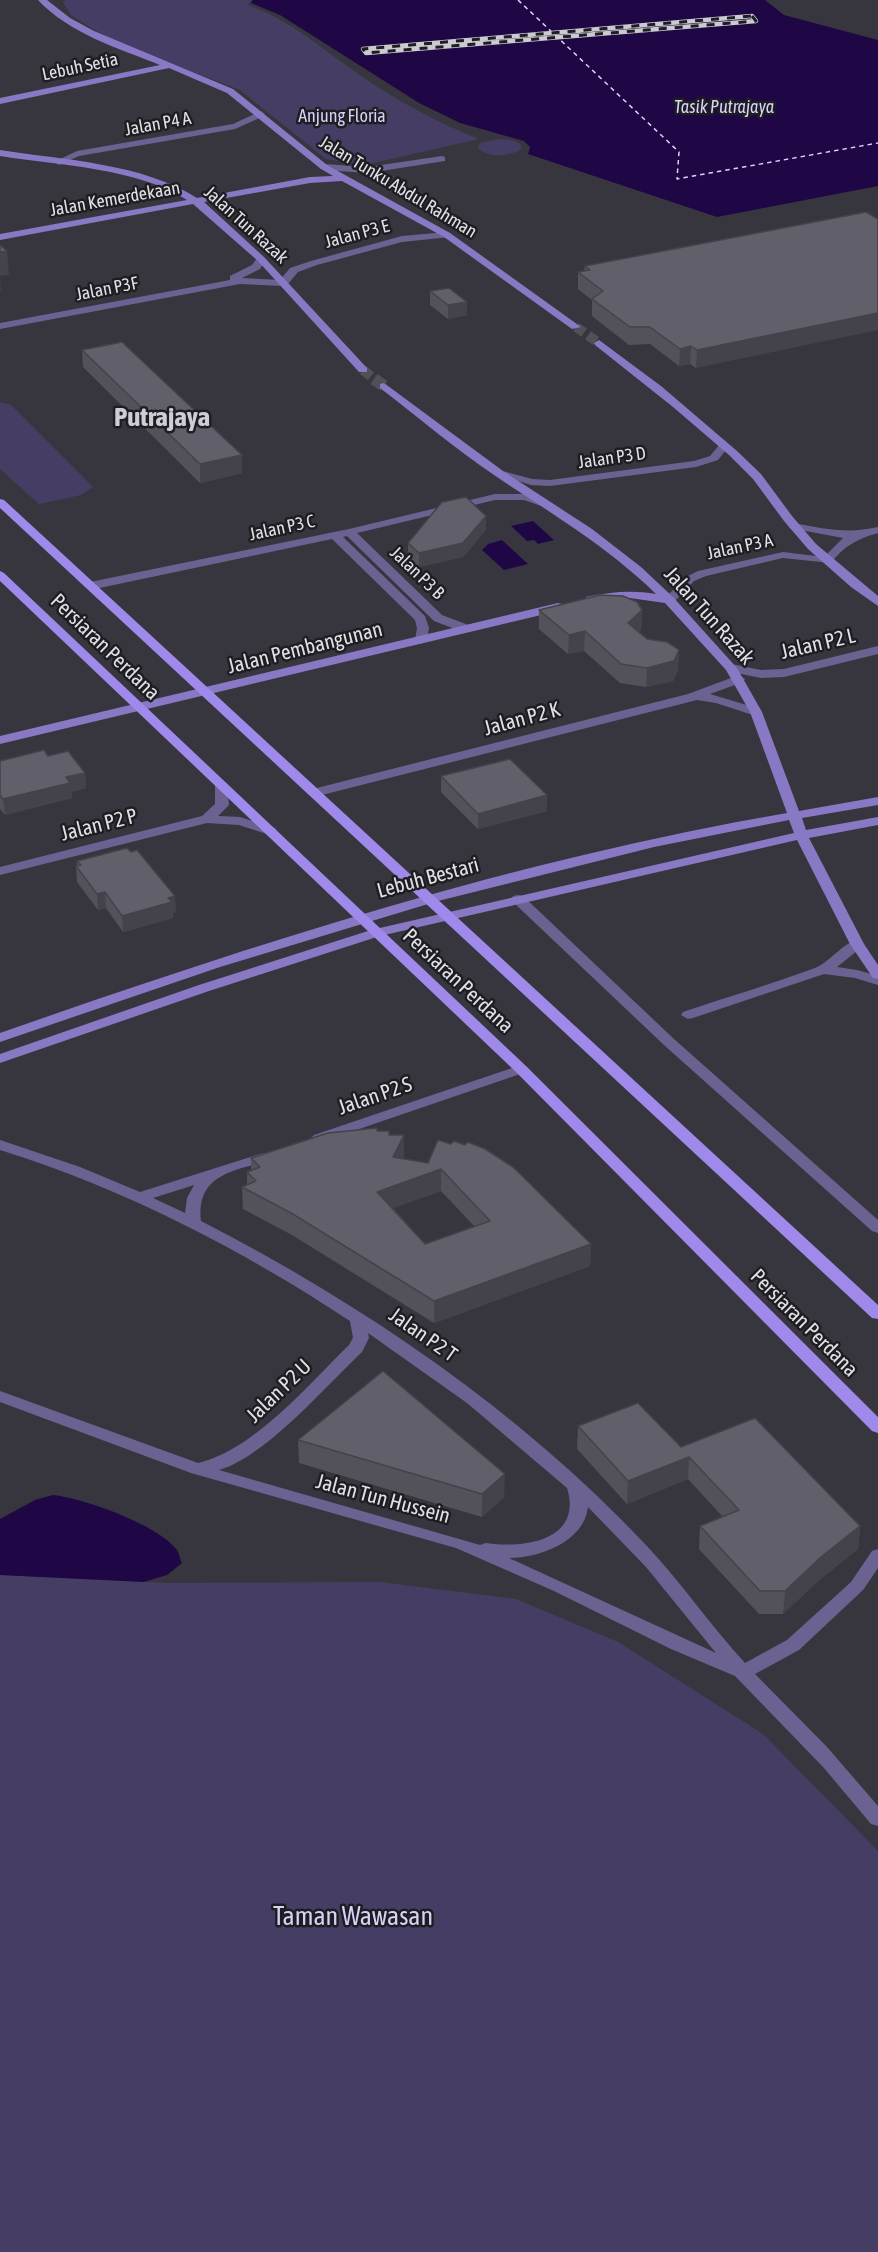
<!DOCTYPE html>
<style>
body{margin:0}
canvas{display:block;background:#37363e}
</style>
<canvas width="878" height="2252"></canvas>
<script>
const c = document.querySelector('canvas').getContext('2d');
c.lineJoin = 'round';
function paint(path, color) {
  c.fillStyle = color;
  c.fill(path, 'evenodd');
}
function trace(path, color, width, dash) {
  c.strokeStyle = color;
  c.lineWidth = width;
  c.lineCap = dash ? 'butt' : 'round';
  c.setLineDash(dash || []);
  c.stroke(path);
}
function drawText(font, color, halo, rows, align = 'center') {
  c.font = font + ' "Asap Condensed",sans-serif';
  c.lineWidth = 5;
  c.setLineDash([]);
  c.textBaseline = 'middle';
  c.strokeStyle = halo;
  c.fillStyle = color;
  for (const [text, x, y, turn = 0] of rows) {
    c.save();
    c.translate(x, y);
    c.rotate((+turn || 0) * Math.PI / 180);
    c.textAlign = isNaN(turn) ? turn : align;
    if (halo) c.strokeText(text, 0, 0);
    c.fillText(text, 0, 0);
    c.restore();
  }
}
const green = new Path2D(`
 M67,0H251L248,5C290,20 321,48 357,73C395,100 436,122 479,139L364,165L326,159L240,90L111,40L71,15L63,2Z
 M499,139L512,140L521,144V149C509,157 489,158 478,148L480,143Z
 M0,402L11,405L93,487L81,495L39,504L0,469Z
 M0,1575L169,1583L379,1582L516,1599L618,1642L763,1734L878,1851V2252H0Z`);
const water = new Path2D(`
 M253,0H765L784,15L878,40V186L717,217L528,154L530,147L524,141L460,123L419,103L280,15L251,3Z
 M533,521L554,540L538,544L534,540L527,541L511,526Z
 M502,540L528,564L504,570L482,550L488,544Z
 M53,1495C83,1498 159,1525 177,1550C179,1553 180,1559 182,1563L167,1575L144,1582L0,1575V1519L35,1500Z`);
const ferry = new Path2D(`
 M518,0L679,152L677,179L878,143`);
const secondaryTunnelFar1 = new Path2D(`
 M576,327L599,343
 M363,370L376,380`);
const secondaryTunnel = new Path2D(`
 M374,379L384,386`);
const street = new Path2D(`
 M261,111L265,114L264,116L235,129L79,156L59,165L54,162L77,151L233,124Z
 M442,156L445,157V161L368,173L324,170L319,167L324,164L368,167Z
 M447,232L452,235L450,237L402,242L317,265L298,272L287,285L283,286L240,284L0,329V323L230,280V276L252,265L258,257L261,256L266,259L260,269L242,278L280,280L290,268L311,261L402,236Z
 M724,443L729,446L718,460L696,467L550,486L531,485L493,473L499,470L532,479L550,480L694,461L710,456L720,444Z
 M495,494H525L553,505L547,508L524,500H495L357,533L442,615L471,626V632H463L434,621L347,536L343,537L425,616L429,628L427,640L421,644L415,640L417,628L415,620L332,539L90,590L84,586L90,582L349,529Z
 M794,523C824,529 848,534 878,527V533C857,539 844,546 831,563L783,558L706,576L694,581L673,603L669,604L663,600L686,577L698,571L783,552L824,557L843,538L790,528L788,526Z
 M878,646V654L784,677L761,678L727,671L725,668L731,664L761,670L784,669Z
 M739,675L745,679L743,682L710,694L760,709L762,712L760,715L756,716L716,703L697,700L314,797L307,793L309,790L688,694Z
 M221,782L227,786L229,805L218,816L240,817L275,828L277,831L275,834L270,835L239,825L207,823L0,875V867L202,816L215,804V786Z
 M518,895L523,896L674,1039L878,1220V1233L872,1231L664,1045L513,902L511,899L513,896Z
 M857,940L864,944L862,947L837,967L857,970L878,976V985L855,978L824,974L693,1018L688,1019L681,1015L683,1012C727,997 772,984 815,968C830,962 843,943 857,940Z
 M521,1065L528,1069L526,1072L324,1141H314L311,1138L314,1135Z
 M0,1140L80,1167L140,1192L263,1153H273L276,1156L273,1159C237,1171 196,1172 201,1221C364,1305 520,1411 646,1545C681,1582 710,1625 745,1663L787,1640L851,1582L872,1551L878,1549V1568L863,1590L799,1650L755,1674L827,1747L878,1806V1826L871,1824L824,1768L735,1676L671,1649L554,1591L456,1548L191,1473L0,1402V1391L198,1463C254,1450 308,1385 349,1345L353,1338L350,1321C241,1249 125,1189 0,1150ZM194,1185L187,1198L185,1213L153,1198ZM368,1333L467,1403L567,1488C583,1540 525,1549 486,1543L480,1545L219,1470C265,1457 326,1386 362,1352L369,1338ZM588,1507L646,1567L716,1653L509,1558C539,1558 584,1542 588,1507Z`);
const secondary = new Path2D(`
 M38,0H47L70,18L94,31L233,89L327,165L450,233L581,327L572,329L444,237L342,181L310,183L204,202L264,257L367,368V372H359L258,261L193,204L0,240V234L187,200C138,168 57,165 0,156V150C63,160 142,163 197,198L310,177L333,176L321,169L227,93L169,68L0,104V98L160,65C118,48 70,34 38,0Z
 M599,340L661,386L737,451L761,474L792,516L816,544L878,596V606L851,587L808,549L784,521L753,479L729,455L673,407L595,345L594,343Z
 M384,383L503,471L592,529L641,567L673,597L737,668L762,712L799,811L878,797V805L802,818L806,830L878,817V825L809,838L864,944L878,965V979L873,978L850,944L797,840L380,936L209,991L0,1063V1054L199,985L371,930L794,833L789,820L654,847L438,901L220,967L0,1042V1033C257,943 518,859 787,813L750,712L726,670L665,603L630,598L586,603V597C610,592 632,590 656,594C608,547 552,514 497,477C457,450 419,418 380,388V384Z
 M558,603L562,604V610L0,744V736Z`);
const primary = new Path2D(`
 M0,499L4,500L878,1305V1319L872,1318L0,508Z
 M0,571L4,573L526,1066L878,1417V1433L872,1431L516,1072L0,581Z`);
const rail = new Path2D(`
 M752,16L756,21L366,53L363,49Z`);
const wall = new Path2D(`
 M866,212L696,368L690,364L679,366L650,344L629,345L592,316V300L578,289V272L584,271L585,266Z
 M430,291L467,302V315L448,319L430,305Z
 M82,350L242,455V473L200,483L83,367Z
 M486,530L463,557L419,567L408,557V543Z
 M539,610H642L641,630L639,632L647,639L679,650L678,670L673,681L646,687L620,683L584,651L568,654L539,629Z
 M48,756L85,773L86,788L71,792L72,798L5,815L0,809V761Z
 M441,776L547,795V811L478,829L441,792Z
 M77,861L176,912L173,913V918L123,932L106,908L98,910L77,882L76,866H77Z
 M377,1131L389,1135H404V1157L403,1159L428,1163L591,1244L590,1266L434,1323L292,1235L243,1209L242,1187L247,1185V1172L251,1170V1158ZM441,1191L475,1227L425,1244L393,1208Z
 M578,1426L681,1447L860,1526L858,1549L819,1580L783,1614H759L699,1549L700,1526L723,1517L688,1479L627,1504L577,1449Z
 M298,1440L504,1497L482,1517L299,1463Z`);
const shadedWall = new Path2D(`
 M7,251L9,275L0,276L1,291H0V252Z
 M467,302V315L448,319V305Z
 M878,313V330L696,368L697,350Z
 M691,346L690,364L679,366L680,349Z
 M242,455V473L200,483V464Z
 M486,516V530L463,557L419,567V553Z
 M642,610L641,630L628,643V623Z
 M585,631L584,651L568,654L569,635Z
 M679,650L678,670L673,681L646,687L647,668Z
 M85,773L86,788L71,792L72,798L5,815L3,799L66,777Z
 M547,795V811L478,829V814Z
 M105,892L106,908L98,910L97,894Z
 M175,896L176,912L173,913V918L123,932L122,916L168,898Z
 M404,1135V1157L393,1179V1157Z
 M441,1169V1191L377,1214V1192Z
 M591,1244L590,1266L434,1323V1301Z
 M689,1457L688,1479L627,1504L628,1481Z
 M505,1474L504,1497L482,1517V1494Z
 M860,1526L858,1549L819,1580L783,1614L785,1591L821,1557Z`);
const building = new Path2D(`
 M866,212L878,219V313L697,350L691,346L680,349L650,327H630L592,299L603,291L578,272L590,270L585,266Z
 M0,245L7,251L0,252Z
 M449,288L467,302L448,305L430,291Z
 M122,342L242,455L200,464L82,350Z
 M466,497L486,516L463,543L419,553L408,543L442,502Z
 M600,595L623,596L637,602L642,610L628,623L647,639L667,642L679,650L674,661L647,668L621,664L585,631L569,635L539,610Z
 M44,750L48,756L68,751L85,773L66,777L70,783L3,799L0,795V761Z
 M510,759L547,795L478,814L441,776Z
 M127,848L131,852L137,850L175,896L168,898L172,902L122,916L105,892L97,894L76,866L81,865L77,861Z
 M377,1128V1131H389V1135H404L393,1157L428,1163L438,1140L451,1144L454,1141L465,1145L468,1142L485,1149L513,1167L591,1244L434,1301L291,1213L242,1187L256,1181L247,1172L260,1167L251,1158L328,1133ZM441,1169L490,1221L425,1244L377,1192Z
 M383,1371L505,1474L482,1494L298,1440Z
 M638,1403L681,1447L755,1418L860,1526L821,1557L785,1591H760L700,1526L739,1510L689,1457L628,1481L578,1426Z`);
const farStreetnames = [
 ["Lebuh Setia",80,67,-12],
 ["Jalan P4 A",158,124,-10],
 ["Jalan Tunku Abdul Rahman",398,187,31],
 ["Jalan Kemerdekaan",115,199,-10],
 ["Jalan Tun Razak",246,225,42],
 ["Jalan P3 E",357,234,-15],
 ["Jalan P3F",107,289,-11],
 ["Jalan P3 D",612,458,-8],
 ["Jalan P3 C",282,528,-12],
 ["Jalan P3 A",740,547,-12],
 ["Jalan P3 B",417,573,44]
];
const farWaternames = [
 ["Tasik Putrajaya",724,107]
];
const farParknames = [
 ["Anjung Floria",342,116]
];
const streetNames = [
 ["Jalan Tun Razak",709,616,48],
 ["Jalan P2 L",818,644,-13],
 ["Persiaran Perdana",105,647,44],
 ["Jalan Pembangunan",305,648,-14],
 ["Jalan P2 K",522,719,-15],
 ["Jalan P2 P",99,825,-14],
 ["Lebuh Bestari",428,878,-15],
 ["Persiaran Perdana",458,981,43],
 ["Jalan P2 S",375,1096,-19],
 ["Persiaran Perdana",804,1323,45],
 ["Jalan P2 T",423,1335,35],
 ["Jalan P2 U",279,1391,-44],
 ["Jalan Tun Hussein",383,1499,15]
];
const nearParknames = [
 ["Taman Wawasan",353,1917]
];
const farTownnames = [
 ["Putrajaya",162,417]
];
paint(green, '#463d65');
paint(water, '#1f0745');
trace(ferry, '#dad3fb', 1.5, [4.5, 4]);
trace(secondaryTunnelFar1, '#505057', 10, [10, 4.5]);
trace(secondaryTunnel, '#505057', 12, [12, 6]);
paint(street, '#6b6292');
paint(secondary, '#8978c4');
paint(primary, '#9f89ea');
trace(rail, '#cbcad0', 4.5);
trace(rail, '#1e1e22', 3, [8]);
paint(wall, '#53525a');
paint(shadedWall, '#44424a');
paint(building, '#615f69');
trace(building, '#44424a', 1.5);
drawText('18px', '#e1e0e6', '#1e1e22', farStreetnames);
drawText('italic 18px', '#dad3fb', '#1e1e22', farWaternames);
drawText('18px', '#d7d0f8', '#1e1e22', farParknames);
drawText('21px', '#e1e0e6', '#1e1e22', streetNames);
drawText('26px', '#d7d0f8', '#1e1e22', nearParknames);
drawText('bold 27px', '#cecdd7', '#1e1e22', farTownnames);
</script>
